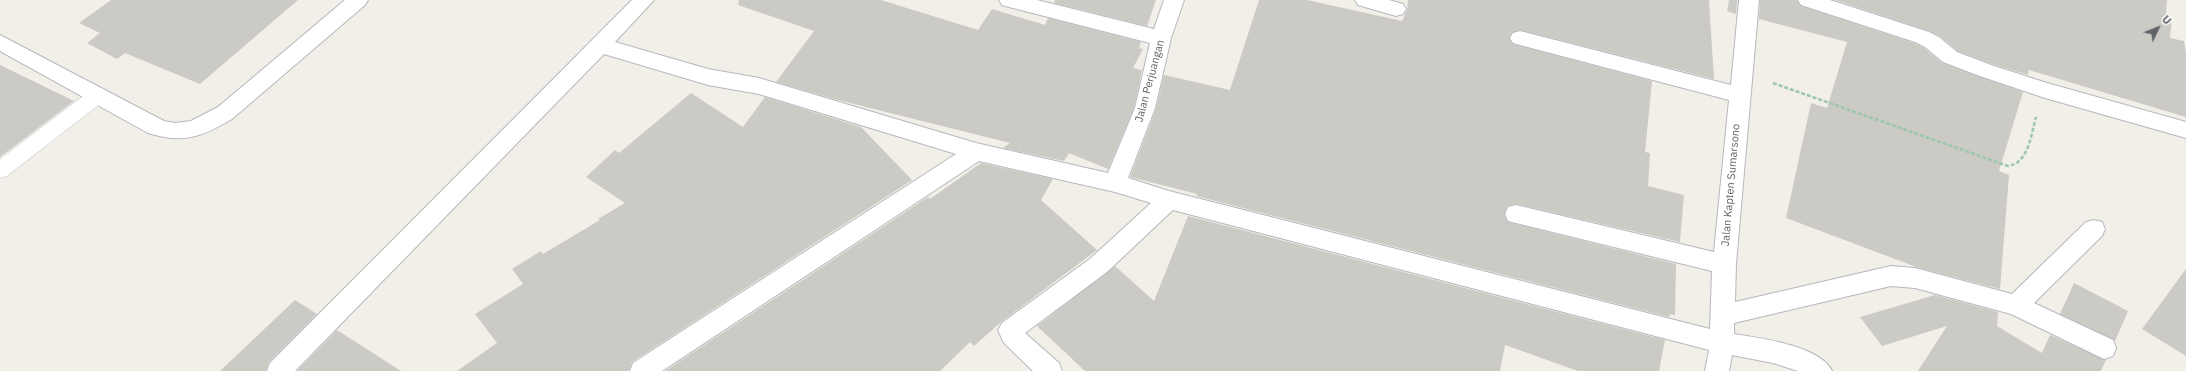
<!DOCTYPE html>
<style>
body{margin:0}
#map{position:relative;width:2186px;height:371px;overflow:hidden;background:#f1efe8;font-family:"IBM Plex Sans",sans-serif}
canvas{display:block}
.north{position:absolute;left:2138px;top:8px;width:40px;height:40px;-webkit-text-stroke:3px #fff;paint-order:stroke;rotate:47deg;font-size:11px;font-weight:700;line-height:16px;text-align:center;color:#5f6368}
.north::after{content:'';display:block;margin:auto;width:14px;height:18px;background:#5f6368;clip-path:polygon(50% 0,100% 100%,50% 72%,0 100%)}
</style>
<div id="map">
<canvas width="2186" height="371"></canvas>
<div class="north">U</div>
</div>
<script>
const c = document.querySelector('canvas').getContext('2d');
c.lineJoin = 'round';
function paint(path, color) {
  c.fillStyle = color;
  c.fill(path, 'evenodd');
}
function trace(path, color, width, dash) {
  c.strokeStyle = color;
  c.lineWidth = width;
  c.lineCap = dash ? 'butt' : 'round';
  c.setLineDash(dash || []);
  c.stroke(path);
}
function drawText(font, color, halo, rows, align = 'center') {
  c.font = font + ' "IBM Plex Sans",sans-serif';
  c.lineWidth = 3.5;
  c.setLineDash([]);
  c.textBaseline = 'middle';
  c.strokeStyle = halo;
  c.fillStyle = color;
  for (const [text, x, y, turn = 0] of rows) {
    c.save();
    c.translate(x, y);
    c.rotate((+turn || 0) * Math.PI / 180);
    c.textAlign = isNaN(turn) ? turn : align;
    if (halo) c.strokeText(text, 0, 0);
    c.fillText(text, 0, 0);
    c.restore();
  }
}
const building = new Path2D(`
 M111,0H298L200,84L125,53L117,59L87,43L100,33L79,23Z
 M739,0H881L978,30L992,9L1045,25L1048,18L1141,42L1139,48L1143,49L1133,68L1142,70L1134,108L1108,169L1069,153L1064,161L1003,148L1010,143L834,99L776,82L814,31L738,5Z
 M1055,0H1156L1147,26L1054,3Z
 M1259,0H1307L1402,21L1407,10L1408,0H1709L1714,79L1520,30L1513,32L1509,37L1513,44L1652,81L1645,152L1650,153L1648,186L1684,195L1680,242L1516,204L1507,206L1504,215L1508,222L1676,264L1675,315L1670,314L1669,317L1196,196L1197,194L1130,177L1156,109L1164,75L1230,90Z
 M1729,0H1737L1736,14L1727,11Z
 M1760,0H1797L1801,6L1914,43L1924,48L1942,63L2023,92L1999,171L2009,175L2000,289L1919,268L1786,218L1811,103L1827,108L1847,42L1759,19Z
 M1835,0H2167L2166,14L2172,17L2170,38L2184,41L2186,53V117L2029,70L2028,75L1992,64L1958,51L1940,36L1929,31Z
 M0,65L74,101L0,157Z
 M691,93L743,127L765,97L861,127L912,180L632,362L629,371H457L497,343L475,314L523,284L512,269L541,251L543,254L600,220L598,219L625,203L586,177L615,150L619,153Z
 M981,163L1053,179L1041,200L1097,250L1001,322L974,346L970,342L940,371H665L928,197L930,199Z
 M1188,216L1665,340L1659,371H1578L1505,345L1500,371H1085L1037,326L1115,266L1154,301Z
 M2186,269V356L2142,329Z
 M2074,283L2128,311L2115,341L2060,314Z
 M1935,295L1998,312L1997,326L2042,353L2050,335L2106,360L2101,371H1918L1947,326L1882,346L1860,317Z
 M295,300L317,314L269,362L266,371H220Z
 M337,330L401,371H297Z`);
const path = new Path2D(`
 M1773,83L2008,166C2029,163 2031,134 2036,117`);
const lane = new Path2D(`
 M98,87L105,90L108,95L105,100L7,176L0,178V159L91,90Z`);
const street = new Path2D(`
 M345,0H368L365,5L232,119C202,137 183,144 148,133L0,51V35L164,121L175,123L191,121L218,107Z
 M632,0H654L615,42L708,69L759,78L976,143L1108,173L1135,108L1150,43L1009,7L1002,5L999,0H1037L1154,29L1164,0H1184L1171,38L1155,108L1128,178L1169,191L1710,329L1712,271L1516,223L1508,221L1505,214L1508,207L1516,205L1714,252L1729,100L1520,45L1513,43L1510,38L1513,33L1520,31L1731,85L1739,0H1759L1736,264L1735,302L1891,266L1915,268L2012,294L2086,222L2094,220L2102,222L2105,229L2102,236L2034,303L2113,340L2116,348L2113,356L2104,359L2011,314L1915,288L1891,286L1734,323V334C1760,338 1821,346 1832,371H1798L1773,363L1732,355L1729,371H1705L1709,350L1173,210L1107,272L1025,333L1059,363L1062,371H1033L1004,343L998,330L1002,323L1091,258L1151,203L1115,192L979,161L662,371H630L633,363L956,154L759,94L708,85L604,54L295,371H267L270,363Z
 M1355,0H1389L1403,4L1406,9L1403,14L1396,16L1358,5Z
 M1798,0H1830L1929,32L1939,37L1957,52L1991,65L2047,83L2186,122V138L2045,98L1977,75L1943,62L1925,47L1915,42L1801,5Z`);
const streetNames = [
 ["Jalan Perjuangan",1150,81,-75],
 ["Jalan Kapten Sumarsono",1731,185,-85]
];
paint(building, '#cccac5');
trace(lane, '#b5b8bc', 1);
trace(street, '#b5b8bc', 2);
trace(path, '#9cc7a9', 2.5, [4, 2]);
paint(lane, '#fff');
paint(street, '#fff');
drawText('11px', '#5f6368', '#fff', streetNames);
</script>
